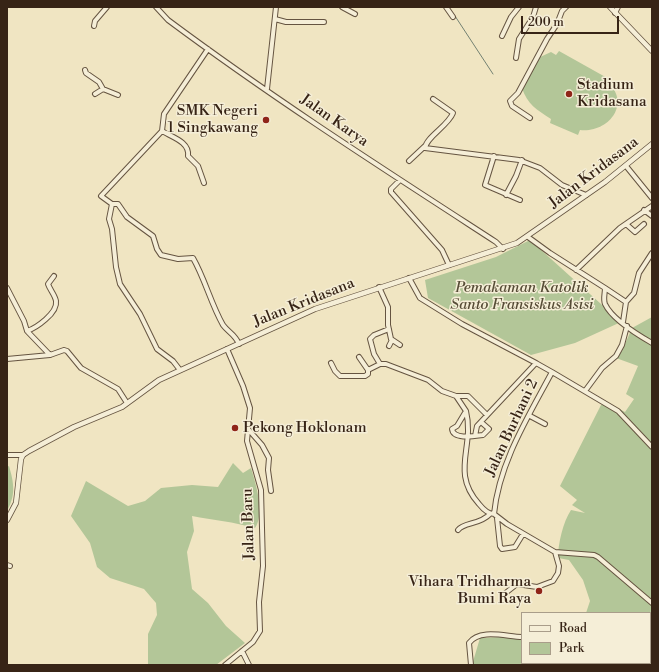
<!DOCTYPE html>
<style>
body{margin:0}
#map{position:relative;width:659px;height:672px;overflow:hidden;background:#f0e5c2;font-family:"Libre Bodoni",serif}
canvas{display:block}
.frame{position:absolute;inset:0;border:8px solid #372416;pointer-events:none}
.legend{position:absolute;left:521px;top:612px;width:130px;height:52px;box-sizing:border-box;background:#f5eed7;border:1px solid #a99d8a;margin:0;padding:5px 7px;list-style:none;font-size:12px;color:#372416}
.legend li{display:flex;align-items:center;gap:8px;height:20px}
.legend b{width:20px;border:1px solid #a99d8a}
.scale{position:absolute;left:521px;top:16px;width:98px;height:18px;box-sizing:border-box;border:2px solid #372416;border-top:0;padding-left:5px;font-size:12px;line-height:14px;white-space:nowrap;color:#372416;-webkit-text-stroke:3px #f5eed7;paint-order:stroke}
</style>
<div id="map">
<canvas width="659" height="672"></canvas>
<div class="frame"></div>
<ul class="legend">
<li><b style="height:5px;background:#f5eed7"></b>Road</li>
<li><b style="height:11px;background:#b3c698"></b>Park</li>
</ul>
<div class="scale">200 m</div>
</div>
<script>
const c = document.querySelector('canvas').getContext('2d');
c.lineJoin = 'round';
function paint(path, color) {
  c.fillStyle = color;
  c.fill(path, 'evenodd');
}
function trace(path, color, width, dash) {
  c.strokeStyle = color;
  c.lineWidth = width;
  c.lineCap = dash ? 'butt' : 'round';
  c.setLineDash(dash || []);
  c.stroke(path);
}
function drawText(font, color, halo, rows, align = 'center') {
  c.font = font + ' "Libre Bodoni",serif';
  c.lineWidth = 3;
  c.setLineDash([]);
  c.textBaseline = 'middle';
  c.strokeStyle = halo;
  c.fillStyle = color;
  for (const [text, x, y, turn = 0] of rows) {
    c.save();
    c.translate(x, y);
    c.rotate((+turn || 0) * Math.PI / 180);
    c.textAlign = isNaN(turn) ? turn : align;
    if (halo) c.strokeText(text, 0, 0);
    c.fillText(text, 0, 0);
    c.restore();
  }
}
const green = new Path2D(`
 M559,51L609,79L608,82C631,104 609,133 580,130L578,135L550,123L551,119C537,110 527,104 522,88L538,58L551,52L556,55Z
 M530,240L621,322L575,343L531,355L428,298L425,280L496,257Z
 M652,317V652L650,650V613H586L590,601L583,580L569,560L558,558C558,544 563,522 571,510L585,513L572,505L577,500L560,486L601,405L606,402L625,412L634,399L626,394L638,366L616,358L622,351L632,328Z
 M233,463L243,473L251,468C256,484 265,514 255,528C234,522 213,520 192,516L194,531L187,552L192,589L208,603L226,626L245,643L216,665H148V634L157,615L156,603L144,589L110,578L97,567L90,543L71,516L86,481L128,506L145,501L161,488L192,485L218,487Z
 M9,466C14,483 16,495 7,511V467Z
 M522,636V663H610L611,665H472L480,638Z`);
const stream = new Path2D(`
 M455,16L493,74`);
const minor = new Path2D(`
 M156,7L168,20C274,99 385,170 496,242L503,249
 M342,7L355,14
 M446,7L453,17
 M615,13L618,7
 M275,19L286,22H324
 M94,26L95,21L107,7
 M502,36L511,17L519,7
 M516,58L519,39L533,17L536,7
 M85,70L86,73L99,82L103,89L118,95
 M267,89L276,7
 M95,94L103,89
 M433,99L453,113C448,126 426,137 425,148L519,160L540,168L562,185L586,195
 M530,118L512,106L510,101L518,93L547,39L557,24L562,11L566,7
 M162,131C172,137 190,142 188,156L198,166L204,183
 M494,156L485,185L520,200
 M409,161L425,146
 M626,166L652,198
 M400,180L391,189V192L442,250L449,265
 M506,195L516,176L522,160
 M112,204H118L127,217L153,236L157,249L161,255L178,259L193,258C205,279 211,304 223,325C228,332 235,334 239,344
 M644,210L652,216
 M626,224L635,232L644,224
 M528,237L550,253L605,288C605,293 603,299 605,304C612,319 638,335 652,343
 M576,270L620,228L652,206
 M409,278L420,298L462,324L536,363L477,426L475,436
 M379,287L388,307V325L391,339L400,345
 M7,288L24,321L27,331L50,355L64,350L67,351L81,368L118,389L127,403
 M605,288L626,302
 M623,322L626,302L634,293L639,273L652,253
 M27,331C36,328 58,313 56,301C55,295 50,290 48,284L54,276
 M389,346L392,340
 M359,357L368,370
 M7,359L50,355
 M331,363L335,371L340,376H365L368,374V370L380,364H386L428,380L442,391L456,396
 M380,364L374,354L370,339L374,335L389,329
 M180,370L173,361L157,349L140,314L120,284L116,267L112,229L109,219L112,204L101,196L162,131L164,114L208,49
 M552,372L618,411L652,447
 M585,391L602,368L616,356L622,345L627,326
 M466,411C475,447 450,472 479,504C483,509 488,514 494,514
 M530,416L545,424
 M481,422L489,429L483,435C475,436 453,440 452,429L457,426L466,411L456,396H468L487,415
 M248,429L262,445L269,458L268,470L271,491
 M7,455H23
 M494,514L507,524L555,552L594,555L598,557L652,603
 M494,514C499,463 528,417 552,372L536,363
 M497,518L500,546L502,549L515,547L523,534
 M458,530C464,522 480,525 490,514
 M7,565L10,566
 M503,595L517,584L537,587L553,581L558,573L559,566L555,552
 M650,643H652
 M242,651L249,665
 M225,665L253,642L260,631L259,602L263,566L261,490L247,441L250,408L243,386L227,349
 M471,665L469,643C480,628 507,637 522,637
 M565,665L569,663`);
const tertiary = new Path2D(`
 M610,7L652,51
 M7,520L16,503L21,459L23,455L29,451L74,427L122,407L159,380L315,309L517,243L605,182L652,144`);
const markers = [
 [569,94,4,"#8f2418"],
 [266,120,4,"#8f2418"],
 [235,428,4,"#8f2418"],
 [539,591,4,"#8f2418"]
];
const poiNames = [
 ["Stadium",577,85],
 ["Kridasana",577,102],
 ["SMK Negeri",258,111,"right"],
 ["1 Singkawang",258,128,"right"],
 ["Pekong Hoklonam",243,428],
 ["Vihara Tridharma",531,582,"right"],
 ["Bumi Raya",531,599,"right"]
];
const streetNames = [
 ["Jalan Karya",334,121,35],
 ["Jalan Kridasana",594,173,-37],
 ["Jalan Kridasana",304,303,-22],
 ["Jalan Burhani 2",512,428,-65],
 ["Jalan Baru",249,524,-92]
];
const parkNames = [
 ["Pemakaman Katolik",522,288],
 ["Santo Fransiskus Asisi",522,305]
];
paint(green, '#b3c698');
trace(stream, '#738172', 1);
trace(minor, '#655441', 6);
trace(tertiary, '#655441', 6);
trace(minor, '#f5eed7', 4);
trace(tertiary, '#f5eed7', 4.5);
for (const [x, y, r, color] of markers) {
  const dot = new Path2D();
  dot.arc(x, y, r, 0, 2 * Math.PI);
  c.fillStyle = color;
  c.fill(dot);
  trace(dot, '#f5eed7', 1.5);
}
drawText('15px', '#372416', '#f5eed7', poiNames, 'left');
drawText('15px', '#372416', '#f5eed7', streetNames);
drawText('italic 15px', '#564c36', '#f5eed7', parkNames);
</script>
